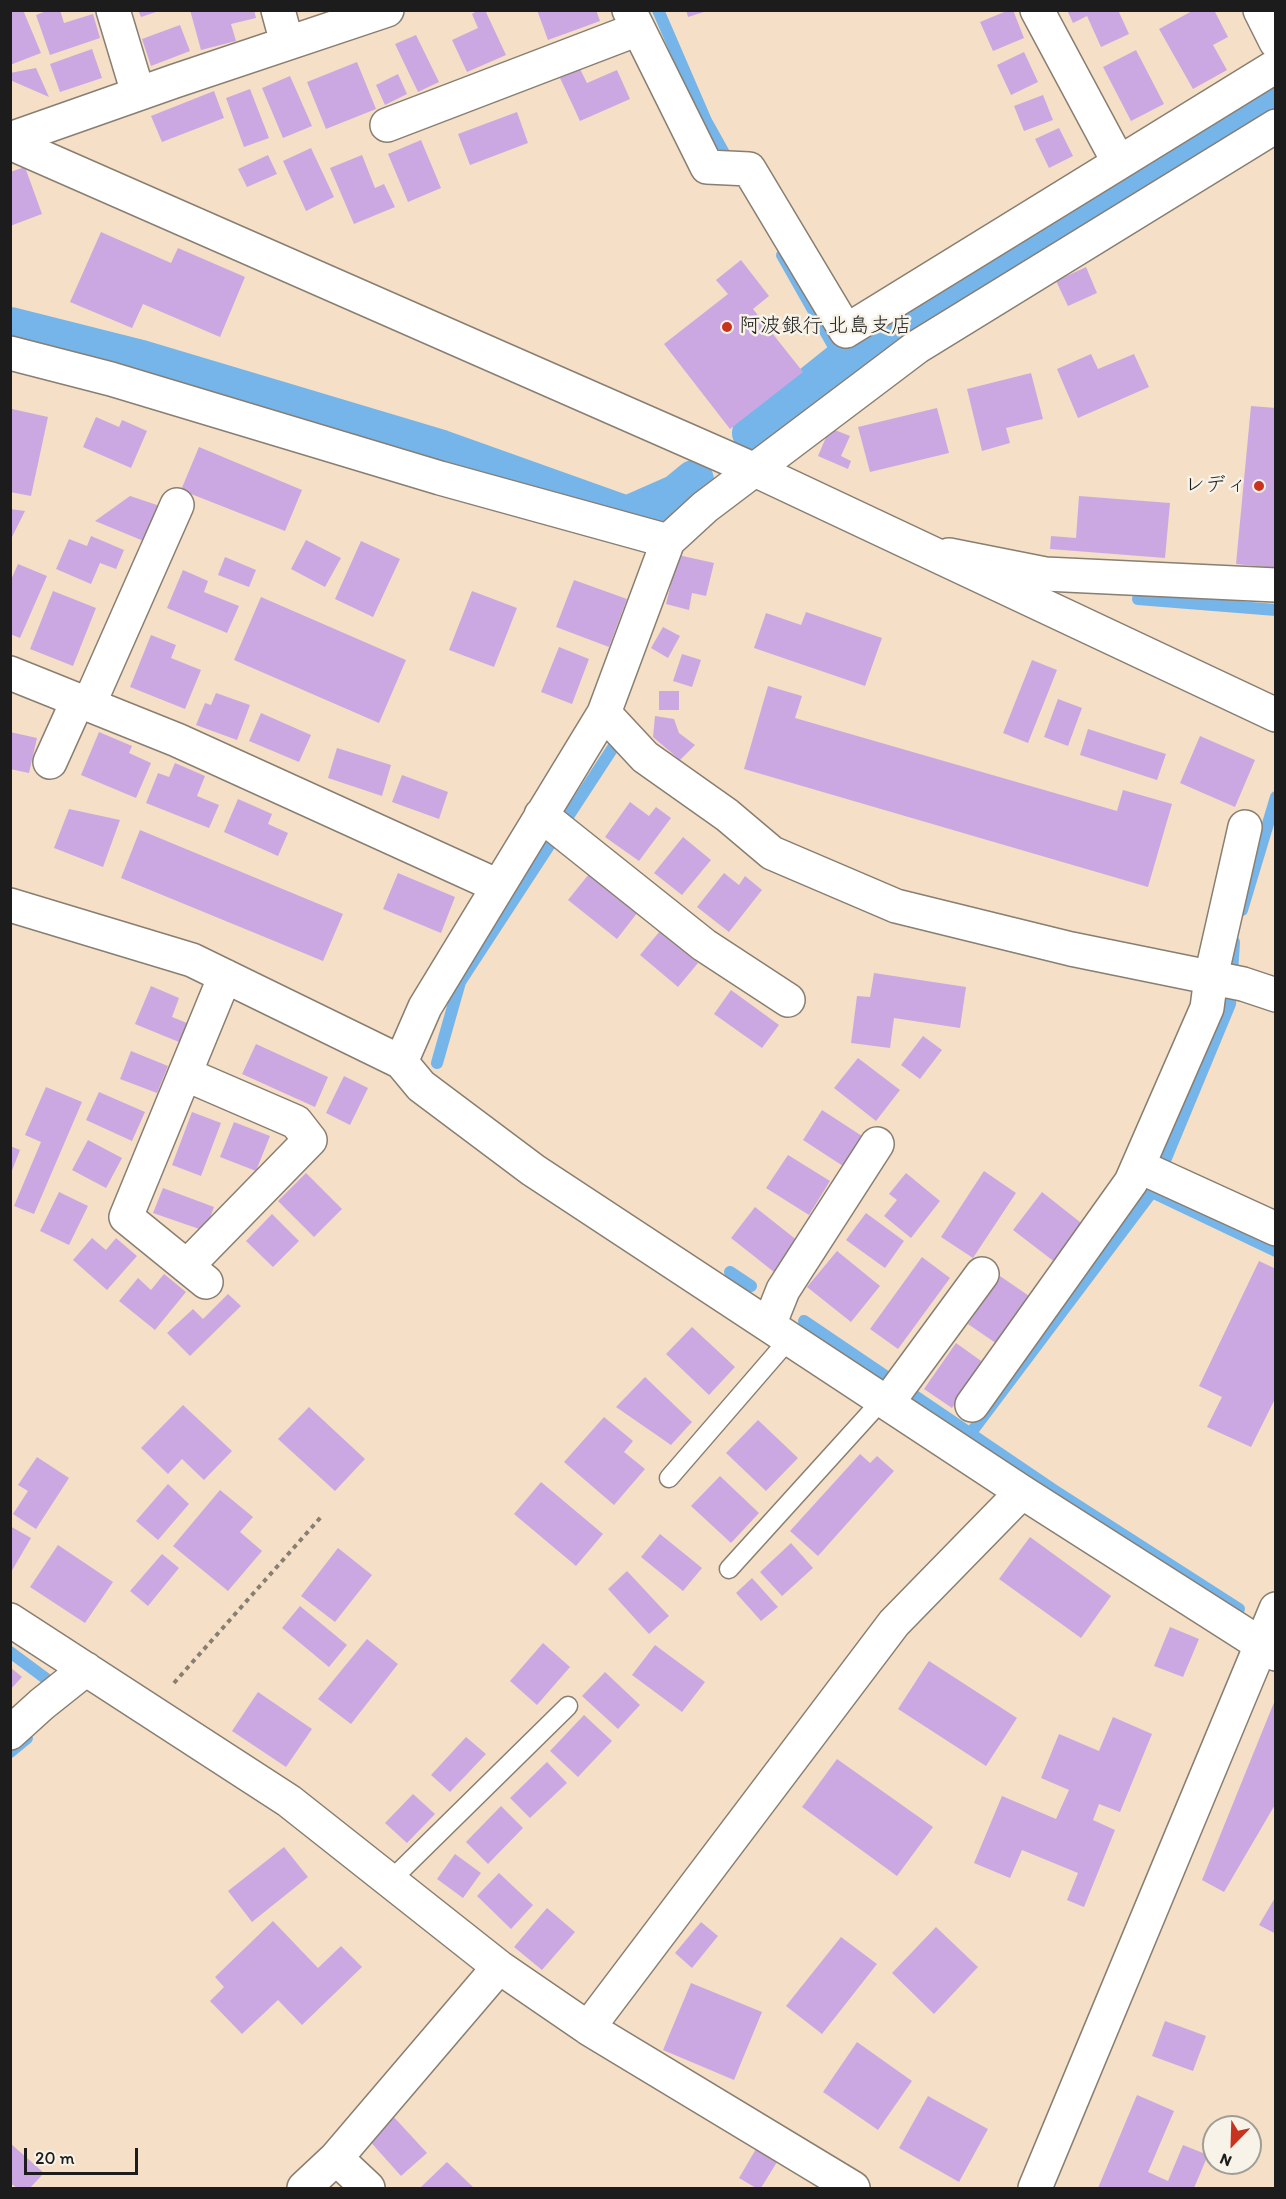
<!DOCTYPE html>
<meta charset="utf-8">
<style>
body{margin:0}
#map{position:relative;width:1286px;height:2199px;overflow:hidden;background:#f5dfc6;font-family:Itim,sans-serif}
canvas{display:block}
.frame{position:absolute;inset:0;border:12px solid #1c1c1c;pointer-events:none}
.north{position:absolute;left:1202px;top:2115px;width:60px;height:60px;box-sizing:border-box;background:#f7f3e8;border:2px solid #9f9d96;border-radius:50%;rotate:203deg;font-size:16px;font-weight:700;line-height:24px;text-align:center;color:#1c1c1c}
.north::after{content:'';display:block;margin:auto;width:21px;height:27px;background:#c8321e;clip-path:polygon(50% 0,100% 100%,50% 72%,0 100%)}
.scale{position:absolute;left:24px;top:2148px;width:114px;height:27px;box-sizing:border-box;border:3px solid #1c1c1c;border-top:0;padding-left:8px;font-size:18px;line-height:21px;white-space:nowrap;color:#1c1c1c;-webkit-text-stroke:4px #f7f3e8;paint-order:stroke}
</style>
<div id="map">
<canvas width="1286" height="2199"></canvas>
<div class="frame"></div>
<div class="north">N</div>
<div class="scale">20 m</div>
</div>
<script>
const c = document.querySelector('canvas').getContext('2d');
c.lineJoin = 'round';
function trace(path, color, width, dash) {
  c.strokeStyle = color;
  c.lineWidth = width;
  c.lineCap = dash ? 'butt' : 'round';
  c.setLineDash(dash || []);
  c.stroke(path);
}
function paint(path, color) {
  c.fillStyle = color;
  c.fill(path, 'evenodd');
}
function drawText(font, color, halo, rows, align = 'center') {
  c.font = font + ' Itim,"Klee One",sans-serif';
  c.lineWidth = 5;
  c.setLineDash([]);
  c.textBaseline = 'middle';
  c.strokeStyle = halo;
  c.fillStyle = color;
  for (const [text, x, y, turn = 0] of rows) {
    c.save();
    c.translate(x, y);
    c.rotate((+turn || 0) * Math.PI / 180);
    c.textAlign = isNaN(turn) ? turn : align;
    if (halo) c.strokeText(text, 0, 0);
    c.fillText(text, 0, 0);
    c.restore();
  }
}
const stream = new Path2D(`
 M658,10L706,121L730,164
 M782,255L842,361
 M1138,599L1276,610
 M1242,910L1276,797
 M437,1063L460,982L616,743
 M1152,1192L1276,1251
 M730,1272L751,1286
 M804,1321L1052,1489L1239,1609
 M970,1434L1152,1192L1230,1004L1234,942
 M10,1652L60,1689
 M10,1752L27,1738`);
const canal = new Path2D(`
 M10,327L141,360L442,450L627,516L677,494L694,480
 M752,433L842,361L1074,212L1276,95`);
const building = new Path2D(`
 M10,10H23L41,53L10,65Z
 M49,10H60L64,23L93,14L100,38L50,55L36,15Z
 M138,10H159V11L141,17Z
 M190,10H254L256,18L231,24L236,41L201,50Z
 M478,10H485L506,55L467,72L452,40L478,28L472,14Z
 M537,10H596L600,21L548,40Z
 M686,10H707V11L688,17Z
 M1009,10H1013L1024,38L993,51L980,22Z
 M1067,10H1118L1129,34L1101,47L1087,16L1073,23Z
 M1194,10H1214L1228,37L1213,45L1227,70L1193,89L1159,29Z
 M180,25L190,51L151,66L142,39Z
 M416,35L439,82L418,92L395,44Z
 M92,49L102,78L60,92L50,64Z
 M1136,50L1164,104L1131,121L1103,67Z
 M1024,52L1038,82L1011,95L997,65Z
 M357,62L376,109L326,129L307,82Z
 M36,68L49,97L10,80V73Z
 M580,69L587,83L617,70L630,99L580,121L560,78Z
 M398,74L407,94L385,105L376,85Z
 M290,76L312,126L283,138L262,88Z
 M250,89L269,138L244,147L226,98Z
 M214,91L224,118L162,142L151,116Z
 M1043,95L1053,120L1024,131L1014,106Z
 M517,112L528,143L470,165L458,134Z
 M1059,128L1073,156L1049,168L1035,139Z
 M421,140L441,188L408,202L388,154Z
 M311,148L334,197L306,211L283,161Z
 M268,155L277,174L247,187L238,169Z
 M362,155L375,188L384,184L395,207L354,224L330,168Z
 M25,167L42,214L10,226V172Z
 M101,232L171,263L178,248L245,277L220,337L143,304L132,328L70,302Z
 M741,260L769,296L753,309L803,372L730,429L664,344L728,294L716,280Z
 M1086,267L1097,293L1068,306L1056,281Z
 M1091,354L1098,369L1134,354L1149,387L1078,418L1057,369Z
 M1031,373L1043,419L1006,428L1010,443L982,451L967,389Z
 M1251,406L1276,408V568L1236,564Z
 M937,408L949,453L870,472L858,427Z
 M12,409L48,417L31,496L10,492V418Z
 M96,417L119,427L122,420L147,431L131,468L83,447Z
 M830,428L850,436L841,456L851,461L848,469L818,456Z
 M199,447L302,490L285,531L181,490Z
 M130,496L160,506L146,542L95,521Z
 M1079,496L1170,503L1165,558L1050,549L1051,536L1076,538Z
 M10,509L25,511L10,541Z
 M91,536L124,550L116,569L100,563L91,584L56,569L69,539L87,546Z
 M306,540L341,558L325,587L291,569Z
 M361,541L400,559L373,617L335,599Z
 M678,555L714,563L706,596L692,593L689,610L666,604Z
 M225,557L256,570L249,587L218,575Z
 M18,564L47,576L20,638L10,634V582Z
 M183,570L208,581L204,592L239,606L227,633L167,608Z
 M574,580L627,599L609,647L556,627Z
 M53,591L96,608L73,666L30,649Z
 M472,591L517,608L494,667L449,650Z
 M261,597L406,660L379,723L234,660Z
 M806,612L882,638L865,686L754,648L766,613L801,625Z
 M663,627L680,636L668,658L651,648Z
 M151,635L176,645L171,658L201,670L185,709L130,687Z
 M559,647L589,659L572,704L541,692Z
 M682,654L701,660L692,687L673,681Z
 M1032,660L1057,670L1028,743L1003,733Z
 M768,686L802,696L795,718L1117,811L1123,790L1172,804L1148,887L744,769Z
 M659,691H679V710H659Z
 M216,693L250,705L237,740L196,725L205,703L211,705Z
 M1058,699L1082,708L1068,746L1044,737Z
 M261,713L311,735L299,762L249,741Z
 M655,716L674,719L679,733L695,745L680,760L653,737Z
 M1088,729L1166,754L1157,780L1080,755Z
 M10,732L37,738L29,773L10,769Z
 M99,732L132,746L129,753L151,763L136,798L81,775Z
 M1200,736L1255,760L1235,807L1180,783Z
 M337,748L391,765L382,796L328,778Z
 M175,763L205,776L197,796L219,805L209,828L146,803L158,773L169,777Z
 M402,775L448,792L439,819L392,802Z
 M238,799L272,814L268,824L288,833L278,856L224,832Z
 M630,802L649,816L656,807L671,818L639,861L605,837Z
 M69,809L120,820L103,867L54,848Z
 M140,830L343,914L323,961L121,878Z
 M683,837L711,860L682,895L654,873Z
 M593,869L641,908L617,939L568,900Z
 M398,873L455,897L441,933L383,909Z
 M724,873L739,885L745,876L762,890L729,932L697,907Z
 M660,931L698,963L678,987L640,955Z
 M874,973L966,987L960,1028L894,1018L890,1048L851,1043L857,996L870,997Z
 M151,986L179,998L172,1017L187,1023L179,1042L135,1024Z
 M731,990L779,1025L762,1048L714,1014Z
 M923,1036L942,1050L920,1079L901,1065Z
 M256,1044L328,1077L315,1107L242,1074Z
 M131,1051L168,1066L157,1093L120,1079Z
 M858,1058L900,1090L876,1121L834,1088Z
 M344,1076L368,1088L350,1125L326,1113Z
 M46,1087L82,1102L34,1214L14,1206L41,1142L25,1135Z
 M99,1092L145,1112L132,1141L86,1120Z
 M822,1110L862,1136L843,1166L803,1140Z
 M192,1112L221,1123L201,1176L172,1165Z
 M234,1122L270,1136L256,1171L220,1157Z
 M88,1140L122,1158L106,1188L72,1170Z
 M10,1146L20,1150L11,1173H10Z
 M788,1155L830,1181L809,1215L766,1188Z
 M984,1171L1016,1193L973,1258L941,1237Z
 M306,1173L342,1209L314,1237L278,1201Z
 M906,1173L940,1201L911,1238L884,1216L897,1200L889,1194Z
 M163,1188L214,1207L205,1231L153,1213Z
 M59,1192L88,1206L69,1245L40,1231Z
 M1042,1192L1085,1226L1056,1263L1013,1230Z
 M755,1207L798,1241L774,1272L731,1238Z
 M866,1213L904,1241L885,1268L846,1240Z
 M272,1214L299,1241L273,1267L246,1241Z
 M92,1238L106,1250L116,1238L137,1256L107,1290L73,1260Z
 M837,1251L880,1286L851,1322L807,1287Z
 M922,1257L950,1278L898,1349L870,1329Z
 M1259,1261L1276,1269V1397L1251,1447L1207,1427L1222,1397L1199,1386Z
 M164,1274L186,1292L155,1330L119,1301L138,1278L151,1290Z
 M1000,1276L1032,1298L1000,1346L968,1324Z
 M228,1294L241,1306L190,1356L167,1333L193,1309L203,1319Z
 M692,1327L735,1367L709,1395L666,1354Z
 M956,1343L984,1363L952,1408L924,1389Z
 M645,1377L692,1422L671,1445L616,1407Z
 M183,1405L232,1451L204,1480L182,1459L168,1474L141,1448Z
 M309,1407L365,1459L335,1491L278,1439Z
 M604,1417L633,1441L624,1452L645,1469L614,1505L564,1462Z
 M758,1420L798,1458L766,1491L726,1453Z
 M860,1454L870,1463L877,1456L894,1471L818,1556L790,1531Z
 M37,1457L69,1478L36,1529L13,1514L28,1491L18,1485Z
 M720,1476L759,1513L731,1543L691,1506Z
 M541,1482L603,1534L576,1566L514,1514Z
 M168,1484L189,1504L158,1540L136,1521Z
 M220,1490L253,1517L240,1532L262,1551L228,1591L173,1546Z
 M10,1526L31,1538L10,1574Z
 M660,1534L702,1568L683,1591L641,1557Z
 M1030,1537L1111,1596L1081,1638L999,1579Z
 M791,1543L813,1568L782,1596L760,1572Z
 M58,1545L113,1582L85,1623L30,1587Z
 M338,1548L372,1575L335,1622L301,1596Z
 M162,1554L179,1568L148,1606L130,1591Z
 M627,1571L669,1616L649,1634L608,1589Z
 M752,1578L778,1607L761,1621L736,1593Z
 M300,1606L347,1645L329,1667L282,1628Z
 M1170,1627L1199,1639L1183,1677L1154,1666Z
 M367,1639L398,1664L351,1724L318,1699Z
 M543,1643L570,1667L537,1705L510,1681Z
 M655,1645L705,1682L682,1712L632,1675Z
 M929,1661L1017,1718L986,1766L898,1709Z
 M10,1667L22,1677L10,1690Z
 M605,1672L640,1705L618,1729L582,1696Z
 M258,1692L312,1729L286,1767L232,1731Z
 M1275,1700L1276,1803L1224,1892L1202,1880Z
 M584,1715L612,1741L578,1777L550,1751Z
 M1113,1717L1152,1734L1120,1812L1099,1804L1093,1820L1115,1830L1084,1907L1067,1900L1078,1873L1022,1850L1010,1878L974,1863L1002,1796L1056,1819L1069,1790L1041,1778L1059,1734L1099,1751Z
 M466,1737L486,1754L450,1792L431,1775Z
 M837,1759L933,1827L897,1876L802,1807Z
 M547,1762L567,1783L530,1818L510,1798Z
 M413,1794L435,1814L407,1843L385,1823Z
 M501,1806L523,1828L488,1864L466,1842Z
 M284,1847L308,1877L252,1922L228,1891Z
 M455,1854L481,1873L463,1898L437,1879Z
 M499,1873L533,1905L511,1929L477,1896Z
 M1276,1896V1934L1259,1925Z
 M547,1908L575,1932L542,1970L514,1947Z
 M273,1921L318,1968L341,1946L362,1967L302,2025L278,2000L242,2034L210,2001L224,1987L215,1977Z
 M701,1922L718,1936L692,1968L675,1953Z
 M936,1927L978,1967L934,2014L892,1973Z
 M841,1937L877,1964L822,2034L786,2006Z
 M691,1983L762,2012L734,2080L663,2050Z
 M1165,2021L1206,2036L1193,2071L1152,2056Z
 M857,2042L912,2081L878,2130L823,2092Z
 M1137,2095L1174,2111L1148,2172L1168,2181L1183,2145L1208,2155L1194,2188H1098Z
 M928,2096L988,2129L959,2182L899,2148Z
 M392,2115L427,2153L401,2176L367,2138Z
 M10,2143L44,2173L30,2188H17L10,2183Z
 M756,2149L777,2162L761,2188H756L739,2178Z
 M447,2162L474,2188H420Z`);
const path = new Path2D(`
 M174,1683L321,1517`);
const service = new Path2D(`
 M669,1478L790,1338
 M729,1569L883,1399
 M390,1881L568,1706`);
const minor = new Path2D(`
 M113,10L138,93
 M278,10L287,43
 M629,10L707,167L749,169L846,331L1276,66
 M1037,10L1118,161
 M1260,10L1276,42
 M387,125L638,29
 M10,139L175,81L387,10
 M10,353L111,379L440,478L668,541
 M949,555L1045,574L1276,585
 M10,673L177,740L498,886
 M89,704L177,505
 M604,713L645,757L727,815L772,853L896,906L1071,949L1243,984L1276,995
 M50,762L78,700
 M541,815L704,945L788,1000
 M10,905L192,960L401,1062L421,1086L533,1170L1022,1492L1276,1654
 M401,1062L425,1007L604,713L668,541L705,507L917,347L1276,126
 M185,1074L296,1122L310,1140L187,1266
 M1138,1166L1276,1229
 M206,1282L126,1217L225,976
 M769,1325L783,1290L877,1144
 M888,1402L982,1274
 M972,1405L1131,1182L1207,1008L1211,977L1245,827
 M10,1620L289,1801L499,1967L588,2028L853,2188
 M10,1733L42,1704L86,1669
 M588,2028L894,1623L1022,1492
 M336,2158L368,2188
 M304,2188L336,2158L499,1967`);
const tertiary = new Path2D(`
 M10,143L755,470L1276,715
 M1035,2188L1276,1609`);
const markers = [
 [727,327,6,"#c8321e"],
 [1259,486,6,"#c8321e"]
];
const poiNames = [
 ["阿波銀行 北島支店",739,327],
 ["レディ",1247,486,"right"]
];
trace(stream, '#75b5e9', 12);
trace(canal, '#75b5e9', 40);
paint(building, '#cca8e2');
trace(service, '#887e71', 21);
trace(minor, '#887e71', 36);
trace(tertiary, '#887e71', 36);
trace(path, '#887e71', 4, [4.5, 4.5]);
trace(service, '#fff', 18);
trace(minor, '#fff', 33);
trace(tertiary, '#fff', 33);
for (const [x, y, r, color] of markers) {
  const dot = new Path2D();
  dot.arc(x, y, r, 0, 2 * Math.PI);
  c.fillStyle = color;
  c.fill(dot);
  trace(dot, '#f7f3e8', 2);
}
drawText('21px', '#1c1c1c', '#f7f3e8', poiNames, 'left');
</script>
